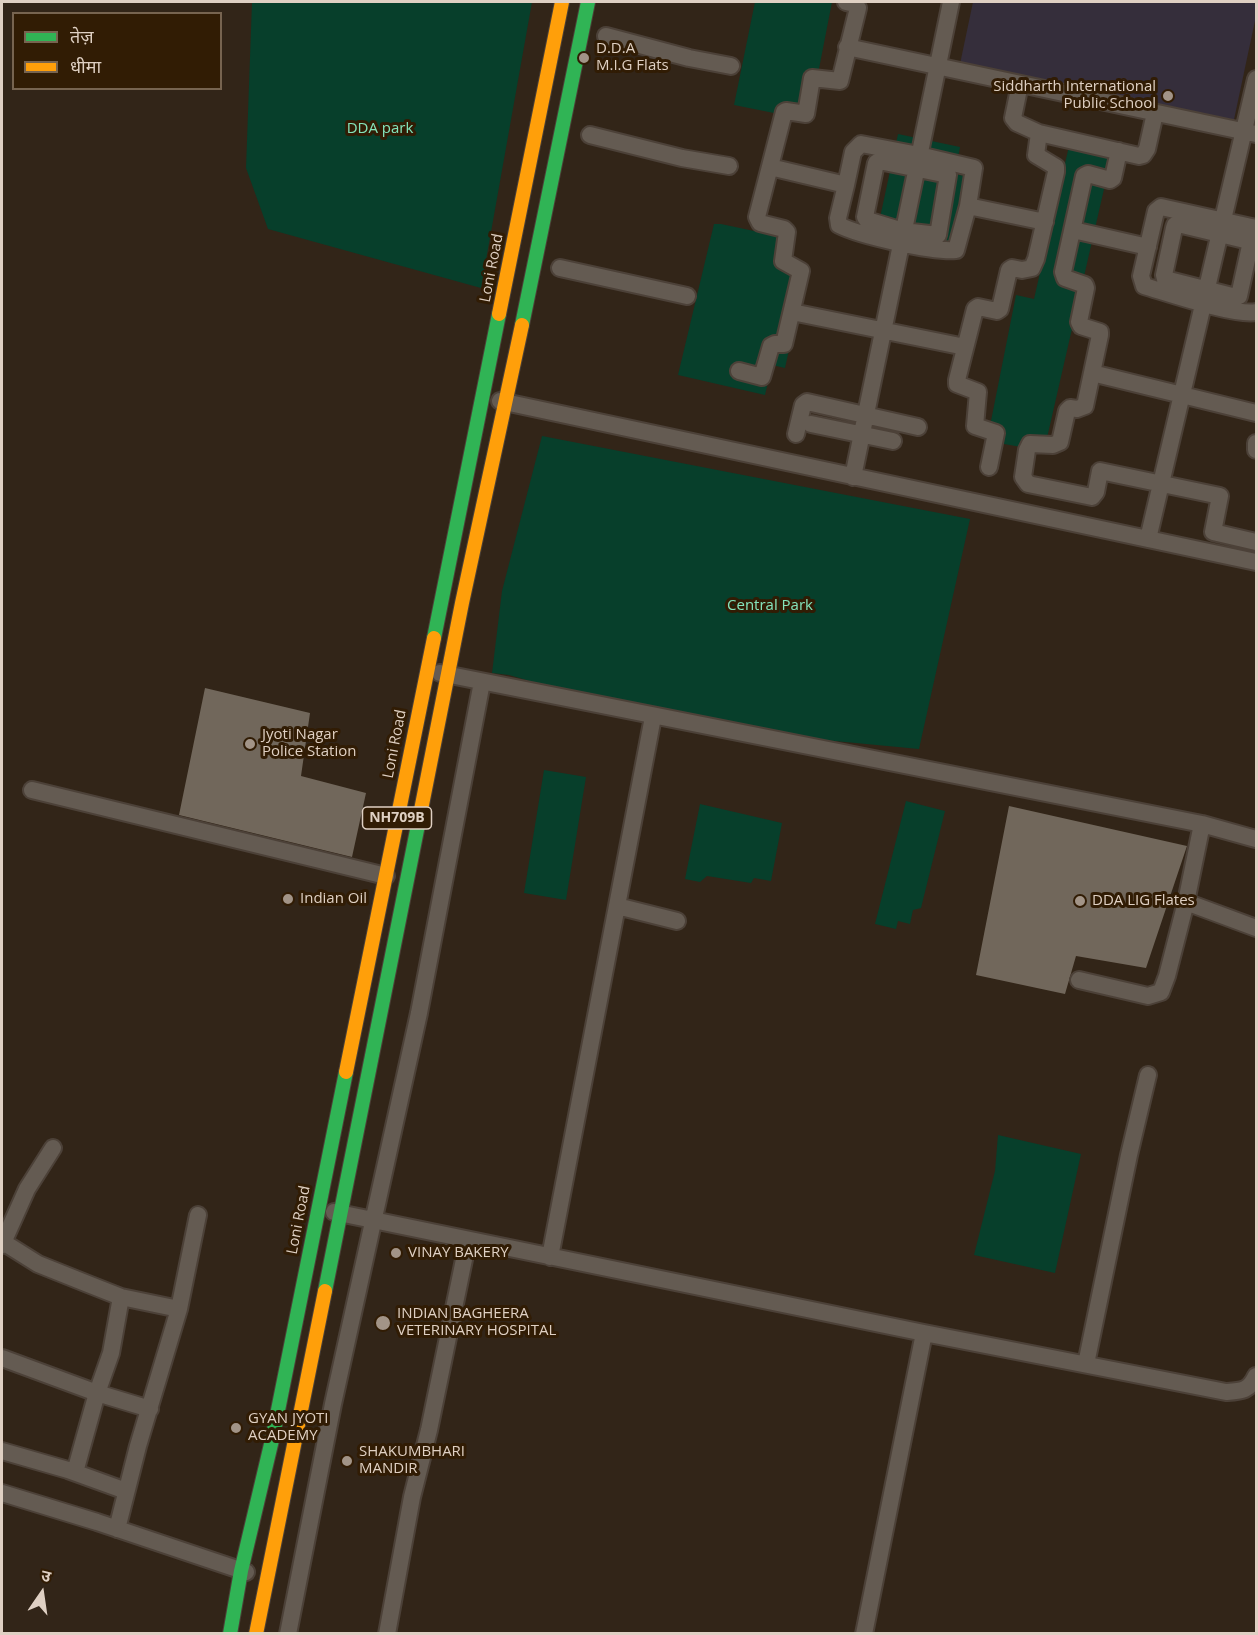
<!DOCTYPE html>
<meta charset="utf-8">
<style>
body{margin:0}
#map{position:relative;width:1258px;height:1635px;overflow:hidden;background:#322518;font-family:"Open Sans","Noto Sans Devanagari",sans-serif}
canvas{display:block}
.frame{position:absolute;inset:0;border:3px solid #dfd0c3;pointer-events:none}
.legend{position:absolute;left:12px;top:12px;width:210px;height:78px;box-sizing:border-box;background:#311c04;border:2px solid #776450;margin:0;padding:8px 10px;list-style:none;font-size:18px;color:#dfd0c3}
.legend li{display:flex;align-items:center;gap:12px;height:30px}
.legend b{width:30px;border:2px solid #776450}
.north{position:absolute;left:12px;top:1563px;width:60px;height:60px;-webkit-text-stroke:4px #311c04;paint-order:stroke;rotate:13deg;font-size:16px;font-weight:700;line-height:24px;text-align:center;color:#dfd0c3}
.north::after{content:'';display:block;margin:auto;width:21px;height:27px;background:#dfd0c3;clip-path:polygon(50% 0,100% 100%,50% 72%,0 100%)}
</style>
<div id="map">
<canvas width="1258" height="1635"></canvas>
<div class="frame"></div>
<ul class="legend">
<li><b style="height:8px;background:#30b455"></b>तेज़</li>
<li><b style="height:8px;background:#ff9f0a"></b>धीमा</li>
</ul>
<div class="north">उ</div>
</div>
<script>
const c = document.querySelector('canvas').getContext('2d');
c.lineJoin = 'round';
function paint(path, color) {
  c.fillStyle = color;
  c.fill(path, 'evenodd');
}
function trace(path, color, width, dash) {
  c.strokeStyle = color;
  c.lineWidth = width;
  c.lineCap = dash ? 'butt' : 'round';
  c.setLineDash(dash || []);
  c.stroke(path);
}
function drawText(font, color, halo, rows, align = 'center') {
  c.font = font + ' "Open Sans",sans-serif';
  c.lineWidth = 6;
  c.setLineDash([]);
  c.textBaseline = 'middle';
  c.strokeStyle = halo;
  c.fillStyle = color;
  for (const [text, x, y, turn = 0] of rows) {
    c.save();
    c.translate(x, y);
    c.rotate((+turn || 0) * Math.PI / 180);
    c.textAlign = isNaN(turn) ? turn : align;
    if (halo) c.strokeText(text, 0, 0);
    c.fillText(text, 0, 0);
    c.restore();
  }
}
const education = new Path2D(`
 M973,2H1256V16L1232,129L960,64Z`);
const green = new Path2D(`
 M252,2H532L481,288L268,229L246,168Z
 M755,2H832L809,120L734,105Z
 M1072,133L1123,145L1107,176L1044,451L987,441L1016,295L1034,299Z
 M898,134L960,147L955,174L978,179L964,246L878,227Z
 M714,224H721L787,238L780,271L805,277L785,368L772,365L765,395L678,375Z
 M542,436L970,519L919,749L803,738L557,689L509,675L492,673L502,591Z
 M544,770L586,777L566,900L524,893Z
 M906,801L945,811L921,908L913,910L910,924L898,921L896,929L875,924Z
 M700,804L782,823L771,881L754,878L751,883L707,876L700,882L685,879Z
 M998,1135L1081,1154L1055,1273L974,1255L995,1171Z`);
const building = new Path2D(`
 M205,688L310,713L301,776L366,793L352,857L179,815Z
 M1009,806L1187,846L1146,968L1076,956L1065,994L976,975Z`);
const street = new Path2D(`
 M606,36L689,58L731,66
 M847,47L1256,134
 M1039,133L1139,156L1143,155L1147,149L1155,113
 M590,135L682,158L729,166
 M1119,151L1113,178L1110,180L1088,174L1084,176L1063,272L1065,278L1085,285L1086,288L1079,322L1081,326L1100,332V335L1085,406L1077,409L1070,408L1067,411L1060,442L1053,445L1030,444L1027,450L1023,477L1028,484L1092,497L1096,492L1100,471L1220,496L1213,532L1256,542
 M879,161L948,175L938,235L903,231L867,220L865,217L876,163Z
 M770,167L846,185L853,152L861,144L919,155L974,168L968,206L956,250C933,252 860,236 839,225L838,218L846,185
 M968,206L1045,222
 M1178,224L1249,241L1250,246L1239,296L1236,297L1165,279L1164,275L1174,228L1175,225Z
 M1256,228L1161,207L1156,211L1141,276L1144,286C1168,293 1235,316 1256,312
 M1073,230L1148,247
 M560,268L687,296
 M792,312L965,347
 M739,371L762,377L771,346L775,344H784L801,271L783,261L787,232L784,229L760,223L757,217L784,112L786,111L806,114L812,78L840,81L858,8L855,4L846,2
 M1092,373L1256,413
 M500,401L1256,562
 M811,424L893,441
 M796,434L803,405L807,402L918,427
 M1256,443V450
 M989,467L996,433L975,426L978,392L957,384V380L975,309L978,307L997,311L1000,309L1009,270L1012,268L1022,270L1032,268L1036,259L1056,172V167L1036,155L1039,133L1017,123L1013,118L1020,84
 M853,477L951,2
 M1148,539L1256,79
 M440,673L1202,824L1256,839
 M32,790L386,876
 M1186,902L1202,824
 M617,906L677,921
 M1079,980L1148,996L1161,992L1167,976L1186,902L1256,928
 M334,1212L924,1333L1226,1392C1242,1391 1249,1391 1256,1376
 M3,1242L38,1264L88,1284L121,1297L179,1309
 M2,1245L27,1189L53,1148
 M550,1257L653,717
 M2,1358L97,1393L150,1409
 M1086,1364L1129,1155L1148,1075
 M2,1451L68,1470L126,1491
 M75,1472L97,1393L111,1353L121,1297
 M2,1493L97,1522L246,1572
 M117,1529L138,1446L179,1309L198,1215
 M288,1634L333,1404L419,1013L482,682
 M387,1634L412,1497L429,1430L468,1240
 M864,1634L924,1333`);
const fast = new Path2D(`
 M522,325L588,2
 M434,638L499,314
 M325,1291L419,820
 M230,1634L241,1571L272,1440L346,1072`);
const slow = new Path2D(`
 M499,314L562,2
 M419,820L462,603L522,325
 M346,1072L434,638
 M256,1634L325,1291`);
const markers = [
 [584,58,6,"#a29487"],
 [1168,96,6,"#a29487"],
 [250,744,6,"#a29487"],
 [288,899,6,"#a29487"],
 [1080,901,6,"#a29487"],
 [396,1253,6,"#a29487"],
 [383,1323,8,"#a29487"],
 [236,1428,6,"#a29487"],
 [347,1461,6,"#a29487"]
];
const shields = [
 [397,818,69]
];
const shieldNames = [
 ["NH709B",397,818]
];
const poiNames = [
 ["D.D.A",596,49],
 ["M.I.G Flats",596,66],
 ["Siddharth International",1156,87,"right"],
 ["Public School",1156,104,"right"],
 ["Jyoti Nagar",262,735],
 ["Police Station",262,752],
 ["Indian Oil",300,899],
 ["DDA LIG Flates",1092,901],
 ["VINAY BAKERY",408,1253],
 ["INDIAN BAGHEERA",397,1314],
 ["VETERINARY HOSPITAL",397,1331],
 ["GYAN JYOTI",248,1419],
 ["ACADEMY",248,1436],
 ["SHAKUMBHARI",359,1452],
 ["MANDIR",359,1469]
];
const parkNames = [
 ["DDA park",380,129],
 ["Central Park",770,606]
];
const streetNames = [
 ["Loni Road",492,268,-79],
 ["Loni Road",395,744,-79],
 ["Loni Road",299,1220,-79]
];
paint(education, '#352e3b');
paint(green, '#073f2b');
paint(building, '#71675b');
trace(street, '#4c4138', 20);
trace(fast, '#4c4138', 16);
trace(slow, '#4c4138', 16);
trace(street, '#645b52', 16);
trace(fast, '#30b455', 14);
trace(slow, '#ff9f0a', 14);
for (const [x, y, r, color] of markers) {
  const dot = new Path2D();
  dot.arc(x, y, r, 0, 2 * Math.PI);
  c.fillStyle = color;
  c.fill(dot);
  trace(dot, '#311c04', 2);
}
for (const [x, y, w] of shields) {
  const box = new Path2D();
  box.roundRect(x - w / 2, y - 11, w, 22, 4.5);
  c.fillStyle = '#311c04';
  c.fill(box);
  trace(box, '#dfd0c3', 1.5);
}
drawText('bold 14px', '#dfd0c3', null, shieldNames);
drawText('15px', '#dfd0c3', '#311c04', poiNames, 'left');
drawText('15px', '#84e4bb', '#311c04', parkNames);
drawText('15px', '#dfd0c3', '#311c04', streetNames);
</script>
